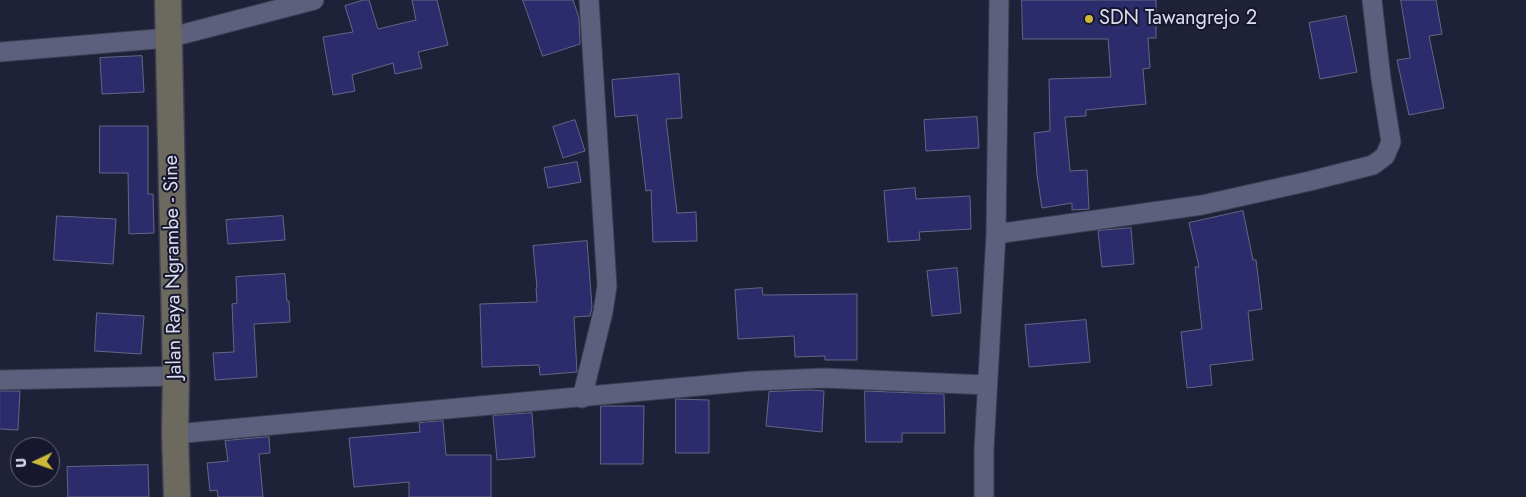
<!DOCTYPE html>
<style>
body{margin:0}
#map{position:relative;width:1526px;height:497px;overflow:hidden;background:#1f2139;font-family:Jost,sans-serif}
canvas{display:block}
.north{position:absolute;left:10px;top:437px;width:50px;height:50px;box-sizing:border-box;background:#16172f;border:1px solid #65667b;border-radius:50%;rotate:267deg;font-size:14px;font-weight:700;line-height:20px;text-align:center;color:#dbddee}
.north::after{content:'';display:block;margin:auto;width:18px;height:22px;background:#ccb939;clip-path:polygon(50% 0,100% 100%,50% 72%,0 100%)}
</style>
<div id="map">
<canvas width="1526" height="497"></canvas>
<div class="north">U</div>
</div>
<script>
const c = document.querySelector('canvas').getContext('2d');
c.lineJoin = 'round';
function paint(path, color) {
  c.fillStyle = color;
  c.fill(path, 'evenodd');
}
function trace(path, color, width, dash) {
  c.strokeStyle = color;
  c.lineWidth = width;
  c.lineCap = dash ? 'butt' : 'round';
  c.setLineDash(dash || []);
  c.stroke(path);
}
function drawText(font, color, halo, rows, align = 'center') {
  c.font = font + ' Jost,sans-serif';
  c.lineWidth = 4;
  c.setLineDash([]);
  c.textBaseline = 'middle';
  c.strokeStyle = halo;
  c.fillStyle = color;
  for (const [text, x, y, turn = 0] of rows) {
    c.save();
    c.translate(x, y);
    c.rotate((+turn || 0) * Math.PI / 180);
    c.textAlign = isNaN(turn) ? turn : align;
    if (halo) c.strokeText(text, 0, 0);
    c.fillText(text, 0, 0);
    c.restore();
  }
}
const building = new Path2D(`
 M364,0H369L378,29L416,20L412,0H437L448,45L418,52L422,68L395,74L393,63L352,75L355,91L333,95L323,37L353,32L345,6Z
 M523,0H573L579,18L580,44L543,56Z
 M1022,0H1156V38H1148L1150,68L1143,69L1146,104L1086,110V116L1065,117L1070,171L1087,170L1089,209L1072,210V203L1042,208L1037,175L1034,133L1050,131L1049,79L1111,77L1108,39H1023Z
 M1401,0H1436L1442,34L1429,36L1444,108L1409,115L1397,60L1410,58Z
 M1346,16L1357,72L1320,79L1309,23Z
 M142,56L144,92L102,94L100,58Z
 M679,74L682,118L666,119L677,213L696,212L697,241L653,242L651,190L646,191L637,115L615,117L612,80Z
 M977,117L979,148L926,151L924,120Z
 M575,120L585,151L563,158L553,127Z
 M100,126H148V194H153L154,233L129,234L128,173H100Z
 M577,162L581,182L548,188L544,168Z
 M915,188L916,199L970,196L971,229L919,232L920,240L888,242L884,191Z
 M1243,211L1253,260H1256L1262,309L1248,311L1253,360L1210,365L1212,385L1187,388L1181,332L1202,329L1195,267H1199L1189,223Z
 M57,216L116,219L113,264L54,260Z
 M283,216L285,240L228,244L226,220Z
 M1131,228L1134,264L1102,267L1098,231Z
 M587,241L592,307L590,316L574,317L577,372L540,375L539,365L482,367L480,304L537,302L536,288H537L533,246Z
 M957,268L961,313L932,316L927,271Z
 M285,274L287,301H289L290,322L254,324L257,377L215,380L213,353L234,352L232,304L237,303L236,277Z
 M762,288L763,295L857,294V360H825V356L795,357L794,336L738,339L735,290Z
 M97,313L144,316L141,354L95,351Z
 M1086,320L1090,362L1029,367L1025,325Z
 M811,390L824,391L822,432L766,426L769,392Z
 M0,391H20L18,430L0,429Z
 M865,391L944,394L945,433H902V442H866Z
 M676,399L709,400V453H676Z
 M601,406H644L643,464H601Z
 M532,413L535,457L497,460L493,416Z
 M443,421L446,455H491V497H409V482L354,487L349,438L420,432L419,423Z
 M269,437L270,453L259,454L263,497H218L217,490L210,491L207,463L228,461L225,441Z
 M148,465L149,497H68L67,467Z`);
const minor = new Path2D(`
 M0,52L168,38L314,0
 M996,234L1202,205L1310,181L1373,165L1385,156L1391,142L1381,79L1372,0
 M0,380L176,376
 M582,398L603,312L607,286L589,0
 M175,434L752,381L824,378L987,385
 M984,497V449L996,234L999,0`);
const secondary = new Path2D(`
 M168,0L176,376L175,434L177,497`);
const markers = [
 [1089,19,5,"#ccb939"]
];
const poiNames = [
 ["SDN Tawangrejo 2",1099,19]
];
const streetNames = [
 ["Jalan Raya Ngrambe - Sine",174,267,-91]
];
paint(building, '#2c2c6c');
trace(building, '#636784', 1);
trace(minor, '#3b3d51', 21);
trace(secondary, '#3b3d51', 29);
trace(minor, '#5c607d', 19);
trace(secondary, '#6c6a5f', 26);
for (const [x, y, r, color] of markers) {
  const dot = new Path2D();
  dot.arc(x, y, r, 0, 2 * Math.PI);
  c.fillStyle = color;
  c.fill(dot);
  trace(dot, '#16172f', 2);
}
drawText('20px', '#dbddee', '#16172f', poiNames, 'left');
drawText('20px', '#dbddee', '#16172f', streetNames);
</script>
